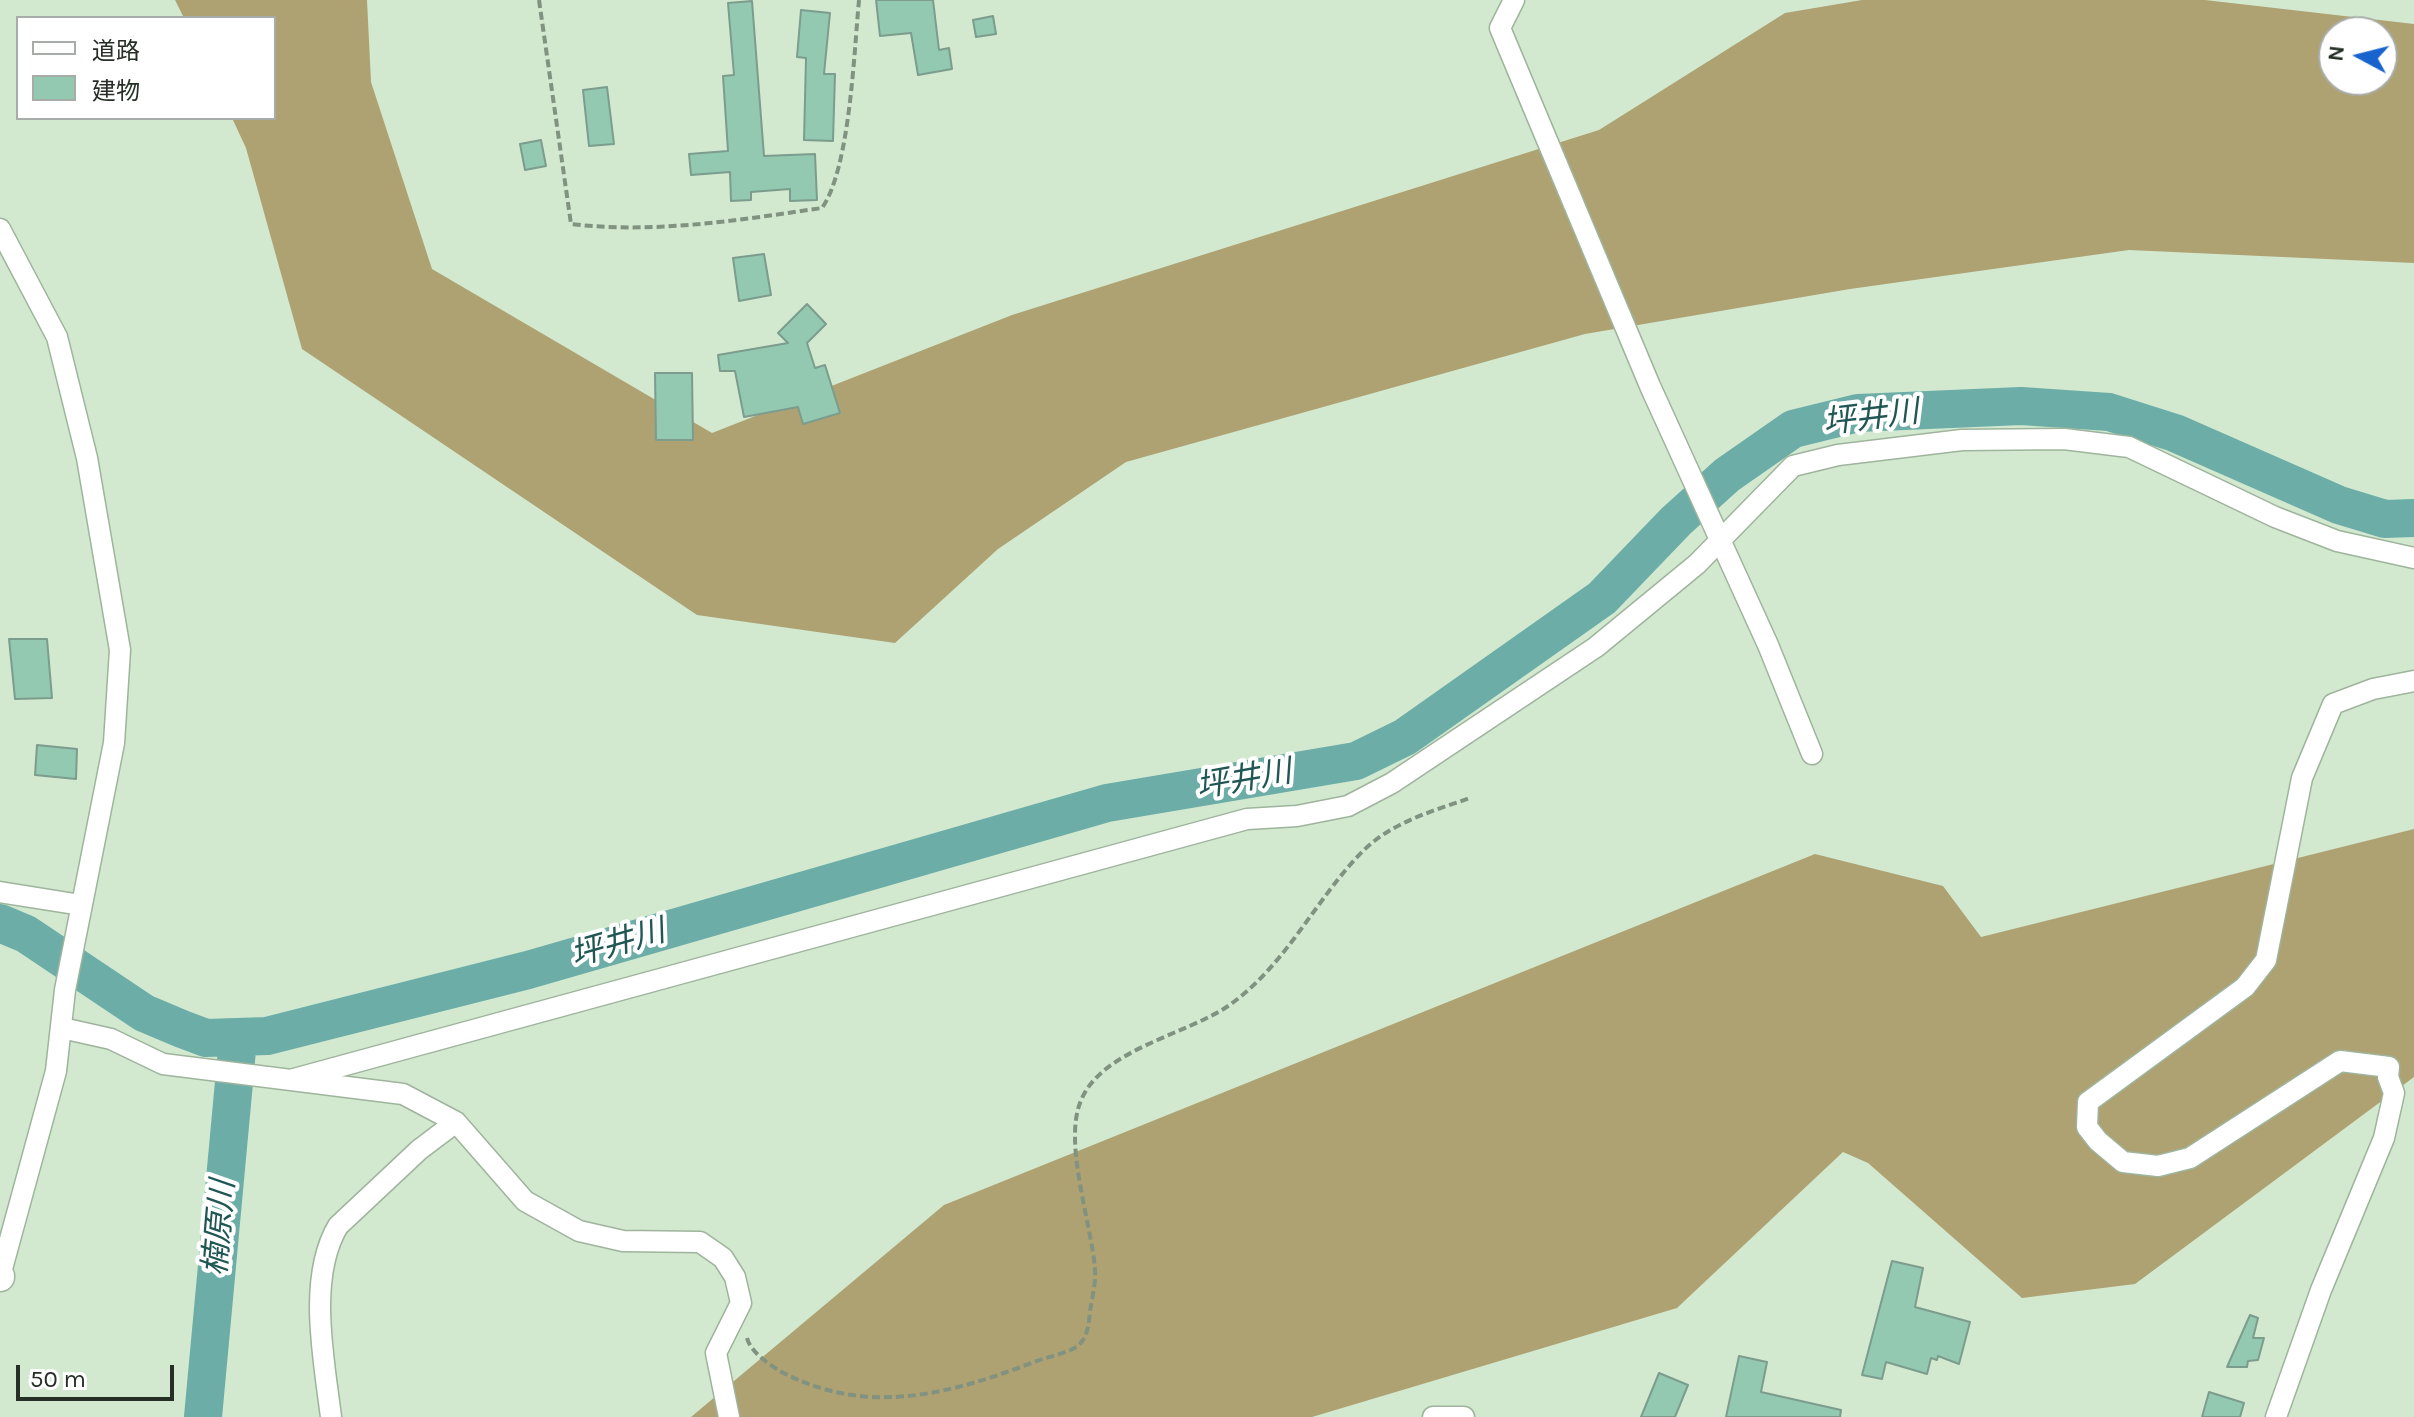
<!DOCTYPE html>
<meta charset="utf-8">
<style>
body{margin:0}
#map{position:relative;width:2414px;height:1417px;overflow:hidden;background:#d2e9d0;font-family:Karla,"Noto Sans JP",sans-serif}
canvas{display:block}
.legend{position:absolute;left:16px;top:16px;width:260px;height:104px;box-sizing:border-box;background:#fff;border:2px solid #a8aca8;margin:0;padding:10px 14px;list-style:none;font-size:24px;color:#262f26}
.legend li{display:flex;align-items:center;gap:16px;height:40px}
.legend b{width:40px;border:2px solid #a8aca8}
.north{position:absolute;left:2318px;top:16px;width:80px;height:80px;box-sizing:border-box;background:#fff;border:2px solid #a8aca8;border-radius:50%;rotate:277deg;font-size:22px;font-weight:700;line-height:32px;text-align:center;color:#262f26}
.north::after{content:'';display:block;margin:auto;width:28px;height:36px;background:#1963ce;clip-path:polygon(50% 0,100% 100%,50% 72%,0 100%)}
.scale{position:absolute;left:16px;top:1365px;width:158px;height:36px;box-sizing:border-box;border:4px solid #262f26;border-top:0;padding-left:10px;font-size:24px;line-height:28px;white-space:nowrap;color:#262f26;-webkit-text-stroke:6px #fff;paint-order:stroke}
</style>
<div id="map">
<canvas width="2414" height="1417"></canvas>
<ul class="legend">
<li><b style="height:10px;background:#fff"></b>道路</li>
<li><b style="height:22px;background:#92c9b0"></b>建物</li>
</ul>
<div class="north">N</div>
<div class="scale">50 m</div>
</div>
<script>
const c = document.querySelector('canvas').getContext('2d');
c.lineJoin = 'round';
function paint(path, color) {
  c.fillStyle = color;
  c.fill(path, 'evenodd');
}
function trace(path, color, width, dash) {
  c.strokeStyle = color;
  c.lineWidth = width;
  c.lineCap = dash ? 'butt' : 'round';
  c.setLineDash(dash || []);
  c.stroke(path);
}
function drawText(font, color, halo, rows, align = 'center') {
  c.font = font + ' Karla,"Noto Sans JP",sans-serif';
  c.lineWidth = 8;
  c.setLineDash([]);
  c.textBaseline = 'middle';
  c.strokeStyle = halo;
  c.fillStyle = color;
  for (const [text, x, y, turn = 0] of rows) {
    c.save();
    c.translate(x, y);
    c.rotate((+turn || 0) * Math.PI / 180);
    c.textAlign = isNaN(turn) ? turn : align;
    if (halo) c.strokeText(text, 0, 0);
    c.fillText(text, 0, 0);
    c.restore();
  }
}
const forest = new Path2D(`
 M175,0H367L371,82L432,269L712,433L1012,315L1599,130L1785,13L1862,0H2205L2414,24V263L2129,250L1850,289L1585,334L1126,462L998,549L895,643L697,615L302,349L246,148L232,118H274V18H184ZM2334,32H2382V80H2334Z
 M2414,829V1077L2135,1284L2022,1298L1868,1163L1843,1152L1677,1308L1312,1417H691L944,1205L1815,854L1943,886L1981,937Z`);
const river = new Path2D(`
 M0,923L26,934L144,1013L182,1029L206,1038L267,1036L528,970L1107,803L1356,761L1405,737L1602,598L1676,521L1727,475L1793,429L1858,413L2021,406L2109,412L2175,433L2339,505L2385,519L2414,518
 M203,1417L238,1039`);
const building = new Path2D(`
 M876,0H933L939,50L949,48L952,69L918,75L911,33L880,36Z
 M752,1L764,156L815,154L817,200L790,201V189L751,192V200L731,201L730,172L691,175L689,154L728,151L723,76L734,75L728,3Z
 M801,10L830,13L824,74H835L833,141L804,140L806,58L797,57Z
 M993,16L996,34L976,37L973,20Z
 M607,87L614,144L589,146L583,90Z
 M541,140L546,166L525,170L520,144Z
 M764,254L771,295L739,301L733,258Z
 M807,304L826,324L807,343L815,368L825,365L840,413L803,424L798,407L744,417L735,371H720L718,355L788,343L778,333Z
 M655,373H692L693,440H656Z
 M9,639H47L52,698L15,699Z
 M37,745L77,749L76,779L35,775Z
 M1892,1261L1923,1268L1915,1307L1970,1322L1959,1364L1938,1356L1937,1360L1931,1358L1927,1374L1886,1362L1882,1379L1862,1375Z
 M2250,1315L2258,1318L2253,1338H2264L2258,1360L2248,1361L2247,1367H2227Z
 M1739,1356L1767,1362L1761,1392L1841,1410L1840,1417H1726Z
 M1659,1373L1688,1385L1675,1417H1641Z
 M2209,1392L2244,1403L2240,1417H2202Z`);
const path = new Path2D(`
 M539,0L571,224C655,234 739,220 822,208C850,168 854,52 859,0
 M747,1338C750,1351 768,1364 780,1371C865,1417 948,1395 1034,1362C1046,1357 1070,1353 1079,1345C1088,1336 1089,1323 1090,1311C1092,1298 1096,1283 1095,1269C1091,1222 1064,1145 1080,1103C1099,1050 1186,1035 1228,1006C1286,966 1316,898 1363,851C1392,822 1433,811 1470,798`);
const street = new Path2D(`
 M1514,0L1500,28L1650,386L1768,645L1812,754
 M0,229L57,337L87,458L120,650L114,743L65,990L56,1071L0,1276
 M0,892L81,905
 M62,1028L111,1039L163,1064L403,1094L456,1122L525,1201L579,1231L623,1241L700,1242L723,1258L735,1277L741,1303L716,1353L729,1417
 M294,1079L1247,819L1297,816L1348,806L1392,783L1596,647L1697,564L1793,466L1838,455L1962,440L2064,439L2129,447L2275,517L2337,541L2414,558
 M331,1417C324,1360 307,1278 338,1226L419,1150L456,1122
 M1433,1417H1464
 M2276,1417L2321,1290L2384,1138L2394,1093L2388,1077L2389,1067L2340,1061L2190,1158L2158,1166L2123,1162L2098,1141L2087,1127L2088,1102L2245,987L2266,960L2302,778L2333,704L2373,689L2414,681`);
const secondary = new Path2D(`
 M0,1277V1276`);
const waterNames = [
 ["坪井川",1871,418,-7],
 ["坪井川",1244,780,-10],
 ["坪井川",618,944,-16],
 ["楠原川",220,1228,-85]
];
paint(forest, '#aea272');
trace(river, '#6cada7', 38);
paint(building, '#92c9b0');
trace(building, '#7c9c8d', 2);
trace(street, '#9eb49c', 23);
trace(secondary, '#9eb49c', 31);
trace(path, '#819280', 4, [8, 4]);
trace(street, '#fff', 20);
trace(secondary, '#fff', 28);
drawText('italic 32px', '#205754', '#fff', waterNames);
</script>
